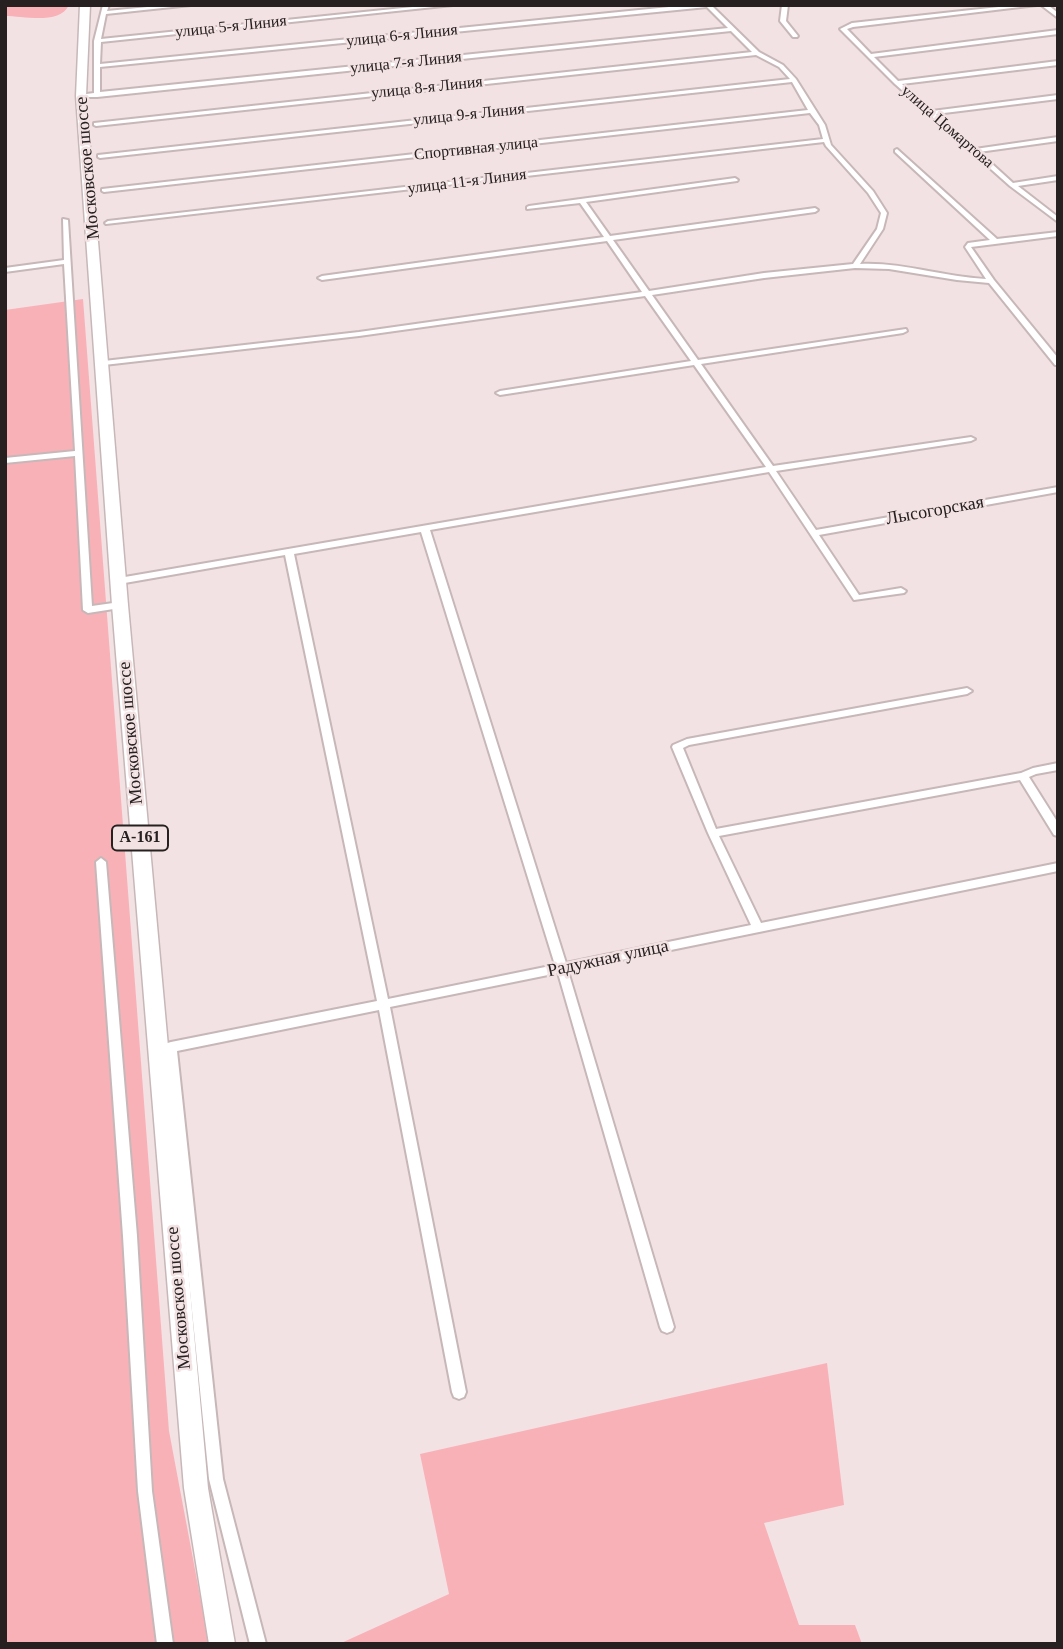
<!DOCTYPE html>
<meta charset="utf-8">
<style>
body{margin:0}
#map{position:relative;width:1063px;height:1649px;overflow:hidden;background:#f3e2e3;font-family:Georgia,serif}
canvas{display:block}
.frame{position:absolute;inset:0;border:7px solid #262021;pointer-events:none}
</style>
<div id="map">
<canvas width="1063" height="1649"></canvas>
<div class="frame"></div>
</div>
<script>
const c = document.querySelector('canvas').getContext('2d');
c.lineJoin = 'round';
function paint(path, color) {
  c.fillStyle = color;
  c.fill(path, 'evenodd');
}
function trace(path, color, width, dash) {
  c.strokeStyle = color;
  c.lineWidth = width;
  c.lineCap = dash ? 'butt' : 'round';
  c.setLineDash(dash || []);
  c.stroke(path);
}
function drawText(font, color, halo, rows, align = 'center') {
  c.font = font + ' Georgia,serif';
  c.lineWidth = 5;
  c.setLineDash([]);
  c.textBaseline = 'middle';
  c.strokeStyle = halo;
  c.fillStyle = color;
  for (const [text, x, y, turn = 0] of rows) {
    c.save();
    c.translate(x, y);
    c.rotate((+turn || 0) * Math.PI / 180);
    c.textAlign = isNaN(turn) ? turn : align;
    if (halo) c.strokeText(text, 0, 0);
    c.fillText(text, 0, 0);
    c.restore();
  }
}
const green = new Path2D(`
 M5,5H69C60,25 24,16 5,16Z
 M83,299L169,1431L209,1644H5V310Z
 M827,1363L844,1505L764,1523L799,1625H855L862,1644H339L449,1594L420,1454Z`);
const minor = new Path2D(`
 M103,5H109L107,11L168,5H191L106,14L101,39L432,5H453L101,42L100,64L689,5H711L759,52L783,65L796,79L825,125L831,145L873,191L887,213L883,229L860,264C903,262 943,277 986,279L965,247L968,243L990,240L895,152V150L897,149L997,239L1058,232V236L971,247L994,280L1058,358V365H1055L989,283L957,280L889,269L855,268L764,278L652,295L698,360L906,329L907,331L903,333L701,364L773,466L971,437L975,439L971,441L776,471L816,530L1058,487V492L819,535L859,595L901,588L906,591L904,593L854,600L769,472L430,530L566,963L751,925L708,833L672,747L673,745L687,739L967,688L972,691L967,694L689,745L683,748L716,829L1021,773L1033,768L1058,763V770L1036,774L1029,777L1058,823V836L1054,835L1020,780L719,836L761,923L1058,863V871L568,971L674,1327L672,1331L667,1333L662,1331L660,1327L558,973L390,1007L466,1392L464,1397L459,1399L454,1397L452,1392L379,1010L177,1051L223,1479L266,1644H250L209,1479L166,1053L158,1055L154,1053L152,1050L154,1047L171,1042L377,1001L285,555L119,584L115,581L119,578L766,467L694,365L500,395L496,393L500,391L691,361L645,296L359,336L104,365L100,363L104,361L359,332L642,292L607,241L322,280L318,278L322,276L604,237L580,203L527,209V207L529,206L735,178L738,180L737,181L586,202L610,236L815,208L818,210L815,212L613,240L649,291L764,273L853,264L877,229L881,213L868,193L826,146L824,142L106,224L105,223L108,221L823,139L819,125L810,113L104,192L102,191V189L808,110L792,82L100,158L98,157V155L790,79L779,67L756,55L96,126L94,125V123L752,52L731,31L97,97H79V95L94,93V41ZM707,7L728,28L100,92V67ZM421,532L555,965L388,999L294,554Z
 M782,5H788L786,21L798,36L797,37H793L780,21Z
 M1017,5H1037L853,27L847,29L871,54L1058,30V34L874,57L898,81L1058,61V65L902,84L932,111L1058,95V99L936,114L975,149L1058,137V141L979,152L1013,183L1058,176V180L1018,186L1058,217V222L1010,186L895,84L840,29L852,23Z
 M1041,5H1048L1058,13V18Z
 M63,219L68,220L92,606L120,602L125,605L120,608L88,613L83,610L75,456L5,463V458L75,451L64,264L5,272V268L64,260Z
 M101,858L106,862L137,1236L152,1491L173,1644H157L138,1491L123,1236L96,862Z`);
const trunk = new Path2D(`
 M80,5H90L86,96L128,605L208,1488L235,1644H209L184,1488L112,605L76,96Z`);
const farStreetnames = [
 ["улица 5-я Линия",231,27,-6],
 ["улица 6-я Линия",402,36,-6],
 ["улица 7-я Линия",406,63,-6],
 ["улица 8-я Линия",427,88,-6],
 ["улица 9-я Линия",469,115,-6],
 ["улица Цомартова",947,127,41],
 ["Спортивная улица",476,149,-6],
 ["улица 11-я Линия",467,182,-7]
];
const shields = [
 [140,838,56]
];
const shieldNames = [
 ["А-161",140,838]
];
const streetNames = [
 ["Московское шоссе",88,168,-95],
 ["Лысогорская",935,511,-10],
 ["Московское шоссе",131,733,-95],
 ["Радужная улица",608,959,-12],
 ["Московское шоссе",179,1298,-95]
];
paint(green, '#f9b1b8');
trace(minor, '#c7b7b8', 4);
trace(trunk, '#c7b7b8', 3);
paint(minor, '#fff');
paint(trunk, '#fff');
drawText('16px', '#262021', '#f3e2e3', farStreetnames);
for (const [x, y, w] of shields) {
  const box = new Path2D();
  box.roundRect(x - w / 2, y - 12.5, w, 25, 5);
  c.fillStyle = '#f3e2e3';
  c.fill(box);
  trace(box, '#262021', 2);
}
drawText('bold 16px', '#262021', null, shieldNames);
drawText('18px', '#262021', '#f3e2e3', streetNames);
</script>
